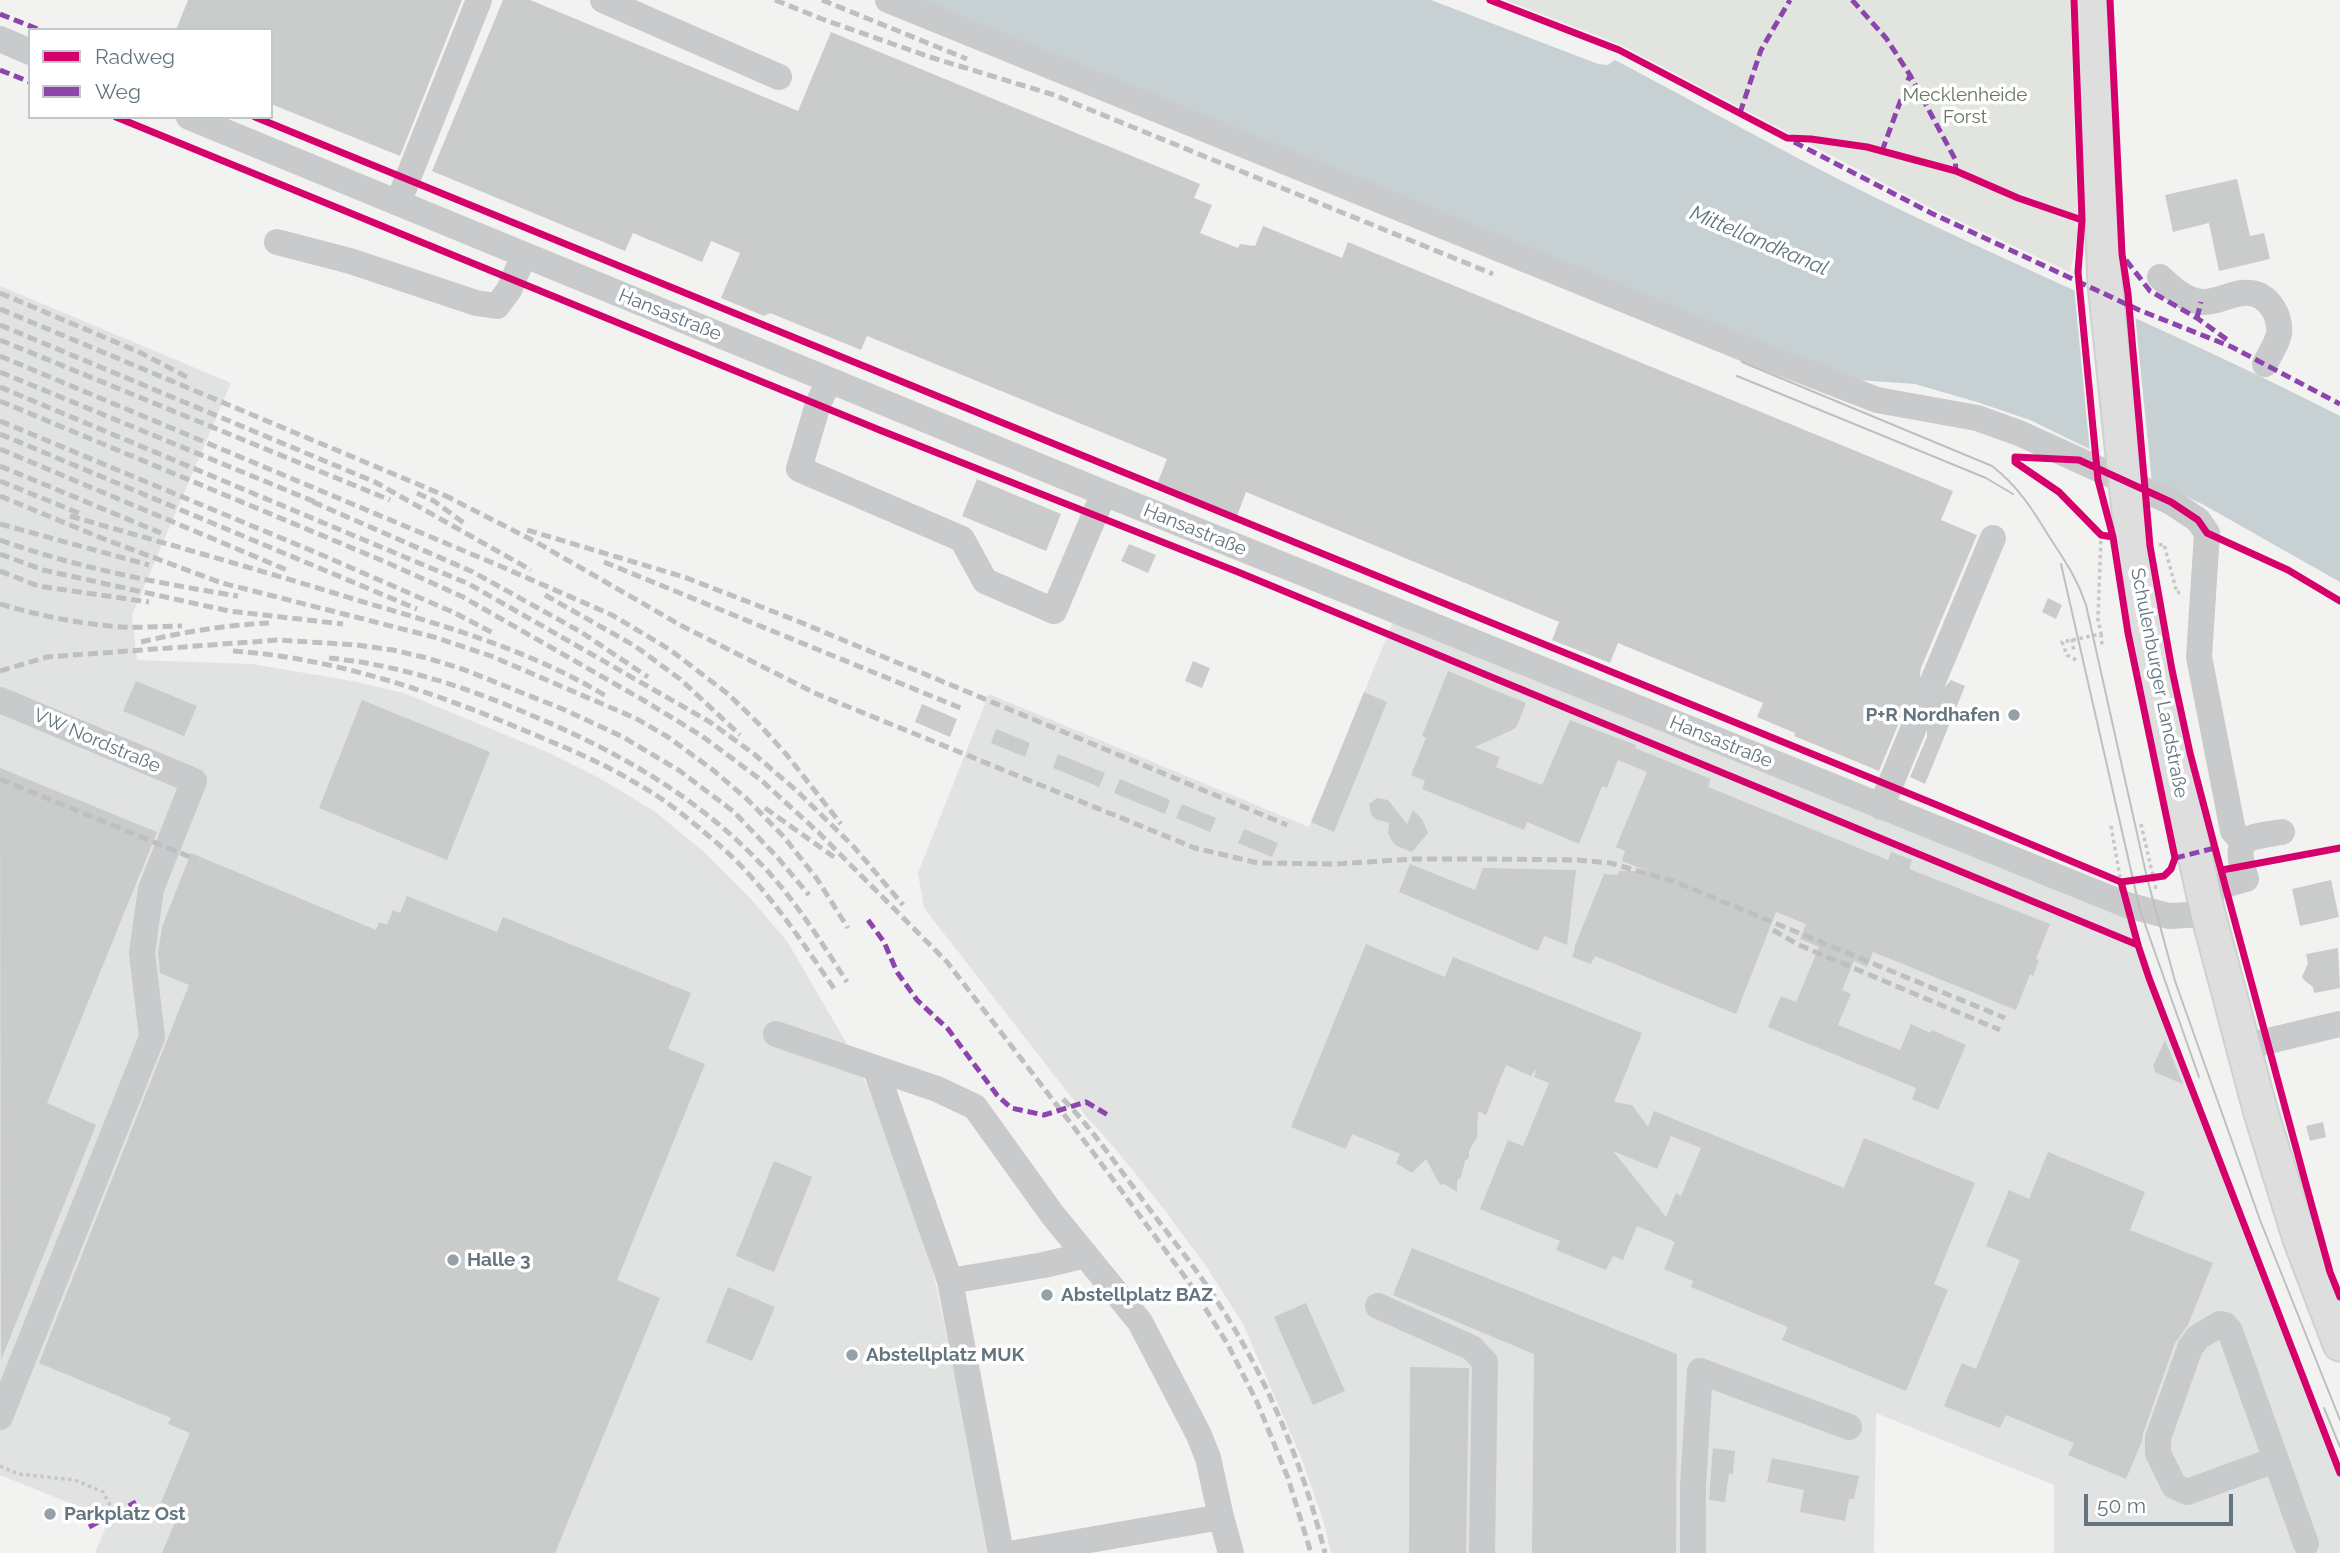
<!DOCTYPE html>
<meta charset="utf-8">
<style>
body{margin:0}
#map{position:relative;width:2340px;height:1553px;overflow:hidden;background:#f2f2f1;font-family:Raleway,sans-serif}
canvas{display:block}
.legend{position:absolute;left:28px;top:28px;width:245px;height:91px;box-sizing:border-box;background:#fff;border:2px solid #c1c8cc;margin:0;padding:9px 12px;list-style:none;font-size:21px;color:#64757f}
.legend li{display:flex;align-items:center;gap:14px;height:35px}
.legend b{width:35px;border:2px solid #c1c8cc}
.scale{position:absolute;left:2084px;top:1494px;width:149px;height:32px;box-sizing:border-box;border:4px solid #64757f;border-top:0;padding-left:9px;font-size:21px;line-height:24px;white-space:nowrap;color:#64757f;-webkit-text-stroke:5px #fff;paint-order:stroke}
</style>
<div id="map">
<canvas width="2340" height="1553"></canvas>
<ul class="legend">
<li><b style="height:9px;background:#d6006c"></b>Radweg</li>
<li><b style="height:9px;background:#8e44ad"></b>Weg</li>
</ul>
<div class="scale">50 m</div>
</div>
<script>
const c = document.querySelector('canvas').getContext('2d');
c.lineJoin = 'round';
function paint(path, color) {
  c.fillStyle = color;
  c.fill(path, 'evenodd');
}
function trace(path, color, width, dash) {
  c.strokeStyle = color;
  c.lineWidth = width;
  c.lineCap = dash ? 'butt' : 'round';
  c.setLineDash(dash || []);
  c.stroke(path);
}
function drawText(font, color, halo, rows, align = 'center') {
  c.font = font + ' Raleway,sans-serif';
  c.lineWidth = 7;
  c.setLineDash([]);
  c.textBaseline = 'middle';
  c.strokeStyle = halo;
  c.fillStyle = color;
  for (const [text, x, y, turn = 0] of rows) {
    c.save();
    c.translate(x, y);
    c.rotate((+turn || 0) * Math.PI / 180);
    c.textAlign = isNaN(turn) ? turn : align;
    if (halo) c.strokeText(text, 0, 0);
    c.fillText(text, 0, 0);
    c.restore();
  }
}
const built = new Path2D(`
 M0,286L231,383L132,615L137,660L252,664L352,681L404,693L547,752L601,779L654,811L703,851L750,898L787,941L847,1044L867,1086L900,1172L935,1280L991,1553H95L105,1529L98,1508L87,1510L0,1475Z
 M1397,612L2127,905L2138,945L2195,1102L2340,1473V1553H2054V1485L1876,1413L1874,1553H1331L1323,1520L1301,1457L1243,1324L1206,1266L1160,1204L1112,1145L1086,1116L924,908L918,873L989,694L1309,827Z`);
const green = new Path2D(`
 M1505,0H2070L2078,236L2070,272L1931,208L1621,45Z`);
const water = new Path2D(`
 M911,0H1431L1598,64L1608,65L1615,60C1712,111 1808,166 1907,213C2051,282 2198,343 2340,416V582L2204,505L2030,420L1977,402L1915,384L1844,379Z`);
const pier = new Path2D(`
 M2074,286L2135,314L2152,483L2090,453Z`);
const building = new Path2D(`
 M188,0H462L400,156L271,104V30H176Z
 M503,0H530L798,111L831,32L1200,184L1194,198L1212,205L1200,233L1238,248L1240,244L1255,246L1263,226L1342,258L1348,242L1953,491L1941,520L1977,535L1921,668L1920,675L1924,684L1931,689L1937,690L1945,687L1951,680L1965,686L1925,784L1910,777L1927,737V729L1924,722L1919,718L1909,717L1903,719L1898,725L1879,771L1794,736L1795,733L1757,717L1763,703L1618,643L1610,663L1552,640L1559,622L1246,492L1237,516L1157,484L1167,459L867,336L861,350L770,313L764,316L721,298L740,253L711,241L702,262L633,233L625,251L432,171Z
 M2237,179L2250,236L2264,233L2270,259L2219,271L2209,223L2173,232L2165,195Z
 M977,479L1061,514L1046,551L962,516Z
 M1129,544L1156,555L1148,573L1121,561Z
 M2048,598L2062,605L2056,619L2042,612Z
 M1193,661L1210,668L1202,688L1185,681Z
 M1448,671L1526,703L1516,728L1475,747L1500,757L1496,767L1542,785L1570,720L1636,745L1635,748L1711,779L1708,787L1888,860L1891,852L1912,860L1909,869L2050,924L2036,959L2039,960L2033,976L2030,974L2016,1010L1873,952L1867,967L1854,961L1842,990L1851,994L1838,1025L1900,1050L1911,1024L1930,1033L1932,1030L1966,1045L1938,1110L1912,1099L1916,1088L1768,1027L1781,996L1796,1002L1819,947L1800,939L1806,924L1776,912L1736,1014L1595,956L1591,964L1572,957L1575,949L1574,948L1604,874L1617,875L1619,871H1648L1622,861L1625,851L1616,847L1647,772L1618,760L1607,788L1602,786L1579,844L1527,822L1524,830L1422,789L1425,781L1411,775L1426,738L1422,736Z
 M136,681L197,706L184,736L123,711Z
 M1364,692L1387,702L1334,832L1311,822Z
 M362,700L490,752L447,860L319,808Z
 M922,704L957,719L950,737L915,722Z
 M996,729L1030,743L1025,757L991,743Z
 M1058,754L1105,773L1099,787L1053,768Z
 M0,768L157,832L47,1103L96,1125L1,1360Z
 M1120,779L1170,800L1165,814L1114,793Z
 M1377,798L1388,800L1407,824L1413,810L1422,819L1428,833L1412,852L1397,846L1392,841L1388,833L1389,823L1375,819L1371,814L1369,804Z
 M1182,804L1216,818L1210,832L1176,818Z
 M1244,829L1278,843L1272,857L1238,843Z
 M191,853L376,930L379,922L387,925L393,910L400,913L407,896L497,932L503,917L691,993L668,1049L705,1064L617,1280L660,1298L555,1553H162L176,1520L157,1512L190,1433L168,1424L171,1418L39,1363L189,985L160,973L158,953L162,927Z
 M1410,864L1475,890L1483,868L1576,870L1567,945L1544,936L1538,951L1399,892Z
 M2331,880L2339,917L2300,926L2292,889Z
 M1366,944L1445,977L1453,957L1642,1033L1614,1102L1632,1105L1648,1127L1654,1111L1844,1188L1864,1138L1975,1183L1934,1284L1948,1290L1906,1391L1782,1340L1788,1327L1691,1287L1693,1281L1664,1269L1675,1242L1637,1226L1623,1260L1613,1256L1606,1270L1556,1250L1560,1241L1480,1209L1508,1140L1523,1146L1549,1083L1534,1077L1537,1068L1531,1076L1506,1065L1486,1115L1478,1111L1477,1137L1469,1151V1157L1465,1161L1461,1177L1457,1181V1192L1444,1184L1440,1185L1426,1159L1412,1173L1396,1163L1400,1154L1352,1134L1346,1149L1291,1127ZM1671,1136L1701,1148L1681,1196L1676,1193L1666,1217L1613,1151L1657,1169Z
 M2338,948L2340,988L2314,993L2313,987L2304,980L2302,977L2308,963L2306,954Z
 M2165,1040L2183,1084L2156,1073L2153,1066Z
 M2323,1122L2326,1137L2310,1141L2306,1126Z
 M2048,1152L2145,1192L2130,1230L2213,1263L2188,1325L2175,1343L2143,1433L2142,1441L2126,1479L2068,1455L2074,1443L2006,1415L2000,1428L1944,1406L1962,1363L1976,1369L2020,1260L1986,1246L2009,1190L2029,1199Z
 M774,1161L812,1177L774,1272L736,1256Z
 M1412,1248L1677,1354L1676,1553H1532L1534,1354L1393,1295Z
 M728,1287L775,1307L752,1361L706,1342Z
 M1306,1303L1345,1391L1313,1405L1274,1317Z
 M1410,1367L1469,1368L1466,1553H1409Z
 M1713,1448L1735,1451L1733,1474L1729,1473L1725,1502L1709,1500Z
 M1772,1458L1859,1476L1854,1499H1849L1845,1521L1800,1512L1804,1490L1767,1482Z`);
const minorTunnel = new Path2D(`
 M1912,732L1936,674`);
const path = new Path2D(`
 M2018,457H2015V462L2059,492L2101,535L2108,536
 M2159,545L2164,544L2177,593L2180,592
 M2101,634L2102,645
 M2072,639L2074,652
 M2076,660L2067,655L2062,642L2101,634L2098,619L2101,535
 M2141,824L2156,889
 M2111,826L2120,877
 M0,1466L19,1474L75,1480L103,1492L115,1514`);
const minor = new Path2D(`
 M603,0L779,77
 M888,0L1743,348L1877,400L1977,418L2019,433L2171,502L2198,520L2207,533L2199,657L2233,831L2243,842
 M0,39L30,52
 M189,117L1104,493L2127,905L2169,916L2208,914
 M398,203L479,0
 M277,242L350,261L476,303L497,306L509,290L524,255
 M2160,277C2171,287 2185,301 2202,302C2218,303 2234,291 2250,293C2269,295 2281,316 2279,334C2277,344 2269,355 2265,364
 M829,381L818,404L799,469L962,539L985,581L1054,611L1104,493
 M1936,674L1993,538
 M0,700L194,781L151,889L142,953L152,1037L0,1417
 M1881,807L1912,732
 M2203,891L2246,879C2232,836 2245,838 2282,832
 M776,1034L937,1089L975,1107L1052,1214L1140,1322L1199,1435L1208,1458L1221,1517
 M2243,1047L2340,1024
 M876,1070L950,1281L1001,1553
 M950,1281L1044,1265L1086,1255
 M1378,1306L1472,1348L1485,1362L1482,1553
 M2275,1460L2187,1492L2174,1486L2158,1453V1438L2190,1348L2198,1337L2220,1324L2225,1325L2230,1331L2306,1544
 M1015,1553L1221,1517L1231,1553
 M1693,1553V1485L1700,1371L1849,1427`);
const major = new Path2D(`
 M2093,0L2105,284
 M2127,493L2139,591L2165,720L2208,914L2261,1113L2300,1239L2340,1344`);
const tram = new Path2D(`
 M1742,362L1992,466C2018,486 2033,510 2050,538C2065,561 2077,578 2086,605L2147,878L2175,981L2260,1220L2340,1420
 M1737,376L1986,478L2013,494
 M2061,564L2140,910L2199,1077
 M2324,1408L2340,1447`);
const rail = new Path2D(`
 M775,0L822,19L930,57L1054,95L1493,274
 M822,0L967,59
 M0,293L139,352L187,377
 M0,309L453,499
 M0,325L375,482L531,570
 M0,340L390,500
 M0,356L500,566L612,615L669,649L728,694L758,723L786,754L841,824
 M0,372L320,504
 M0,387L469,584L710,722L754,754L797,791L854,847L903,905
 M0,401L388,563L463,597L643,700L702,736L761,780L818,832L947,962L1092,1151L1188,1281L1227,1343L1257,1402L1288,1478L1311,1553
 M0,421L322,555L455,613L495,634
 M0,434L417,609
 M0,449L287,570
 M0,466L161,533
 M0,481L81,514
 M417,493L434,501L464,523
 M444,495L536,542L682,626L817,694L1195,848L1258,863L1336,864L1413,859H1489L1577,860L1610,863L1673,881L2005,1018
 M0,496L104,539L222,583L434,637L491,656L635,718L668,737L713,770L747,799L784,837L817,879L848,928
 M313,502L473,572L581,632L648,677
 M70,516C167,544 264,571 360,601C445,626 530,650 606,696
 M0,524L149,565
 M527,530L684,577L795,620L1287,825
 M0,540C78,568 157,583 238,596
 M0,554L43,570L229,611L343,624
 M604,562L963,709
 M0,571L38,586L149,602
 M545,595L635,646L680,679L740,735
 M0,604C40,616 81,624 122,627C142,628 162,626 182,626
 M141,642C183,632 225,625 269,623
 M233,651C335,658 434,692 528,732C564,747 601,762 634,782C662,797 688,818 711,838C762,880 798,936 835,990
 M329,658C402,665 471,689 538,718C620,753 697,797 759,862C794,898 820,940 847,982
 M0,671L47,657L278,640L357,645L393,650L427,658L465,670L565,710L623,737L680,771L734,812L777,857L809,895
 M0,779L195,859
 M765,808L834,857
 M1773,930L1799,945L2000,1030
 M1063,1099C1095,1132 1120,1170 1148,1207C1171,1238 1196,1268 1217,1301C1267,1377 1303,1465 1325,1553`);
const majorBridge = new Path2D(`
 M2105,284L2127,493`);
const quiet = new Path2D(`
 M1852,0L1886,38L1910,75L1955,159L1956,171
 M0,14L40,30
 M0,70L30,82
 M1740,113L1761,50L1790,0
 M1794,142L1931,213L2139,310L2232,347L2340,404
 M1882,151L1910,75
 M2126,260L2150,291L2197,318L2229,341
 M2197,318L2201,302
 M2175,858L2215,848
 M868,920L884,942L897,972L917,1000L948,1029L997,1095L1011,1108L1044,1115L1086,1102L1108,1115
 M89,1527L136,1502`);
const cycleway = new Path2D(`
 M1490,0L1619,50L1787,138L1811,139L1867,147L1956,171L2018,198L2082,220
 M2074,0L2082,220L2078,272L2098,480L2113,537L2128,633L2175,858L2171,869L2164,876L2121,882L2138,945L2149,978L2340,1473
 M2110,0L2122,254L2128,294L2150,546L2172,670L2190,753L2215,848L2305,1181L2330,1272L2340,1297
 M116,117L882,431L1238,572L2138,945
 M255,117L1937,805L2121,882
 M2113,537L2101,535L2059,492L2015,462V457L2079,460L2171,502L2198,520L2207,533L2288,570L2340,601
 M2222,870L2340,848`);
const markers = [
 [2014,715,7,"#96a1a7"],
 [453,1260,7,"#96a1a7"],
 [1047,1295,7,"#96a1a7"],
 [852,1355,7,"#96a1a7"],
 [50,1514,7,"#96a1a7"]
];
const parkNames = [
 ["Mecklenheide",1965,95],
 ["Forst",1965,117]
];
const streetNames = [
 ["Hansastraße",670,315,22],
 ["Hansastraße",1195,530,22],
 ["Schulenburger Landstraße",2159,683,79],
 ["VW Nordstraße",97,741,23],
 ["Hansastraße",1721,742,22]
];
const poiNames = [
 ["P+R Nordhafen",2000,715,"right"],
 ["Halle 3",467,1260],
 ["Abstellplatz BAZ",1061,1295],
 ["Abstellplatz MUK",866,1355],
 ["Parkplatz Ost",64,1514]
];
const waterNames = [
 ["Mittellandkanal",1759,241,23]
];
paint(built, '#e1e2e2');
paint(green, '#e2e5df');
paint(water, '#c7d0d2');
paint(pier, '#f2f2f1');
paint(building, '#cacccc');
trace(minorTunnel, '#c7cccf', 26, [26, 13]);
trace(major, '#cfd0d0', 37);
trace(path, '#c6c7c7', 3.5, [3.5, 3.5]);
trace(minor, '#c8cacb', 26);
trace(major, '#dededf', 33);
trace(tram, '#bebfc0', 2);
trace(rail, '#bebfc0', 5, [10, 5]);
trace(majorBridge, '#cfd0d0', 37, []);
trace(majorBridge, '#dededf', 33);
trace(quiet, '#8e44ad', 5, [10, 5]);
trace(cycleway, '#d6006c', 7);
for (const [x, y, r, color] of markers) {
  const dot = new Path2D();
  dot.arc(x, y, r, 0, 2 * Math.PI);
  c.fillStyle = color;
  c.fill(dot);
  trace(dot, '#fff', 2.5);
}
drawText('19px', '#687663', '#fff', parkNames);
drawText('19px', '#64757f', '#fff', streetNames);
drawText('bold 19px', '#64757f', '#fff', poiNames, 'left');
drawText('italic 21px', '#60777c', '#fff', waterNames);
</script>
